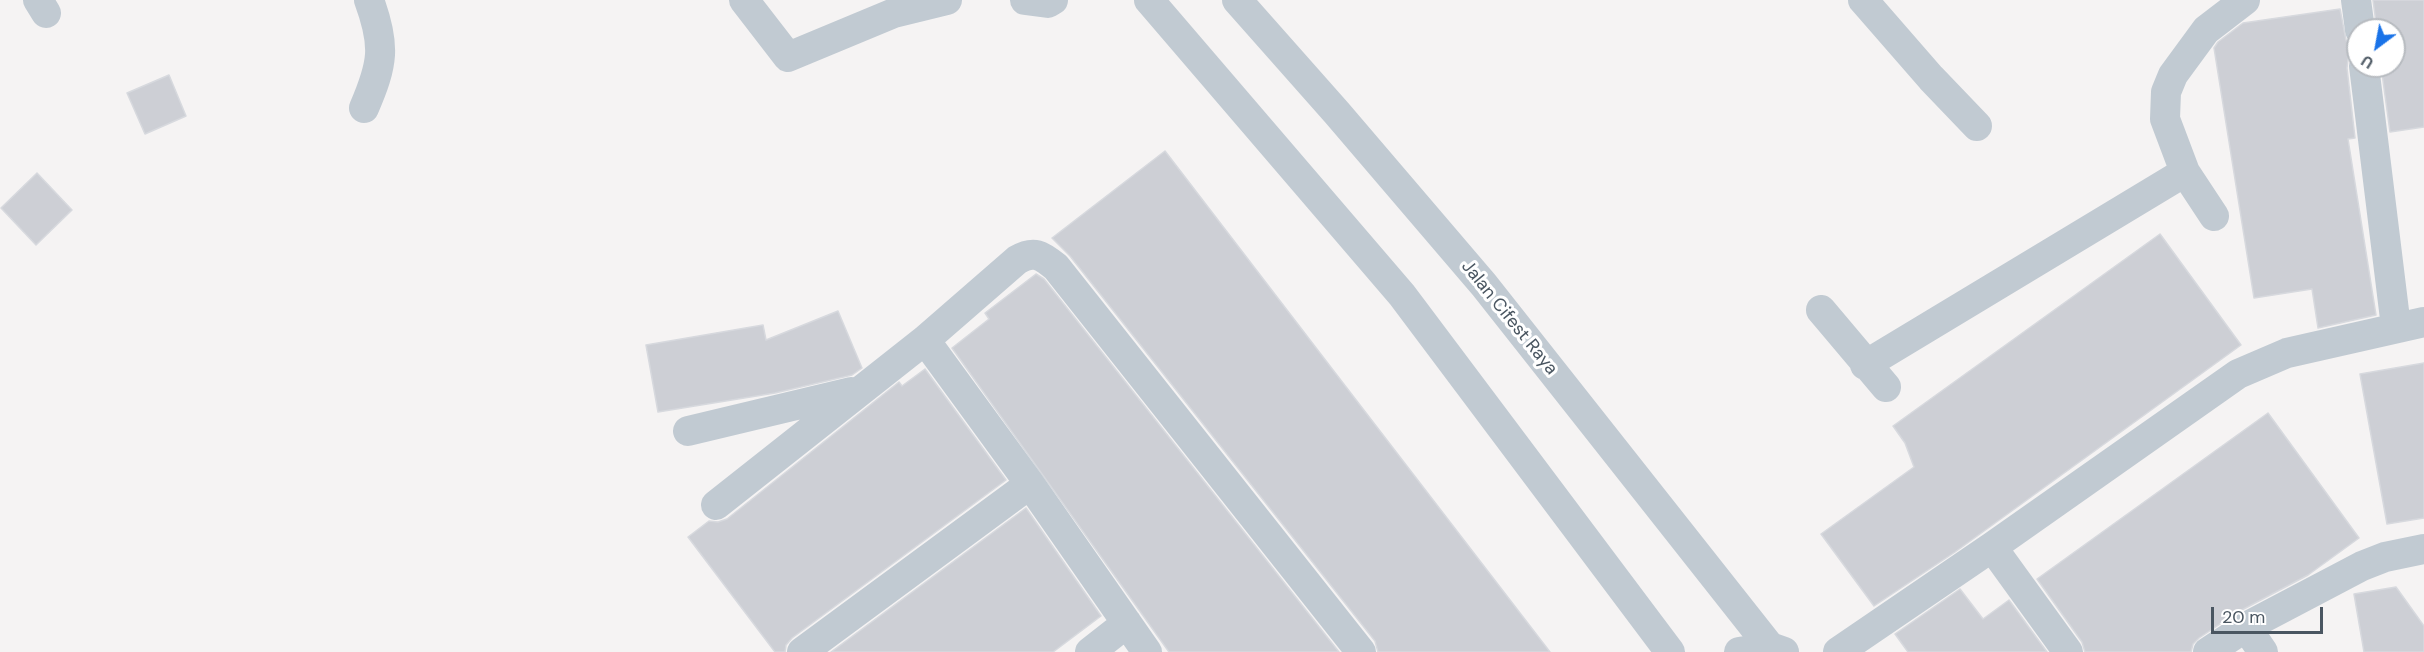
<!DOCTYPE html>
<style>
body{margin:0}
#map{position:relative;width:2424px;height:652px;overflow:hidden;background:#f5f3f3;font-family:"DM Sans",sans-serif}
canvas{display:block}
.north{position:absolute;left:2346px;top:18px;width:60px;height:60px;box-sizing:border-box;background:#fff;border:2px solid #b7bbc0;border-radius:50%;rotate:212deg;font-size:16px;font-weight:700;line-height:24px;text-align:center;color:#4a5661}
.north::after{content:'';display:block;margin:auto;width:21px;height:27px;background:#1a73e8;clip-path:polygon(50% 0,100% 100%,50% 72%,0 100%)}
.scale{position:absolute;left:2211px;top:607px;width:112px;height:27px;box-sizing:border-box;border:3px solid #4a5661;border-top:0;padding-left:8px;font-size:18px;line-height:21px;white-space:nowrap;color:#4a5661;-webkit-text-stroke:4px #fff;paint-order:stroke}
</style>
<div id="map">
<canvas width="2424" height="652"></canvas>
<div class="north">U</div>
<div class="scale">20 m</div>
</div>
<script>
const c = document.querySelector('canvas').getContext('2d');
c.lineJoin = 'round';
function paint(path, color) {
  c.fillStyle = color;
  c.fill(path, 'evenodd');
}
function trace(path, color, width, dash) {
  c.strokeStyle = color;
  c.lineWidth = width;
  c.lineCap = dash ? 'butt' : 'round';
  c.setLineDash(dash || []);
  c.stroke(path);
}
function drawText(font, color, halo, rows, align = 'center') {
  c.font = font + ' "DM Sans",sans-serif';
  c.lineWidth = 6;
  c.setLineDash([]);
  c.textBaseline = 'middle';
  c.strokeStyle = halo;
  c.fillStyle = color;
  for (const [text, x, y, turn = 0] of rows) {
    c.save();
    c.translate(x, y);
    c.rotate((+turn || 0) * Math.PI / 180);
    c.textAlign = isNaN(turn) ? turn : align;
    if (halo) c.strokeText(text, 0, 0);
    c.fillText(text, 0, 0);
    c.restore();
  }
}
const building = new Path2D(`
 M2373,0H2424V127L2390,132L2381,66H2394V30H2377Z
 M2340,9L2346,40L2358,47V50L2348,59L2347,68L2355,138L2348,139L2376,315L2318,328L2312,289L2254,298L2214,48L2218,42L2243,23Z
 M169,75L186,116L145,134L127,93Z
 M1165,151L1333,370L1550,652H1378L1375,641L1070,256L1052,238Z
 M37,173L72,210L36,245L1,208Z
 M2160,234L2241,345L1955,552L1874,606L1821,534L1914,467L1905,443L1893,426Z
 M1036,274L1044,279L1339,652H1169L952,348L989,319L985,313Z
 M838,311L862,368L852,375L775,393L658,412L646,345L763,325L766,340Z
 M2424,363V518L2387,524L2360,374Z
 M925,369L1006,480L792,638L786,645L785,652H775L688,537L709,521L718,522L727,519L899,382L902,386Z
 M2268,413L2359,538L2308,575L2238,612L2199,638L2193,644L2191,652H2085L2082,642L2037,579Z
 M1026,508L1101,616L1053,652H831Z
 M2396,587L2424,626V652H2364L2354,594Z
 M1960,589L1983,619L2009,600L2047,652H1908L1895,634Z`);
const street = new Path2D(`
 M38,0L46,13
 M744,0L788,57L894,13L947,0
 M1025,0L1048,3L1053,0
 M1149,0L1402,295L1670,652
 M1237,0L1337,113L1484,285L1770,647
 M1863,0L1931,78L1977,126
 M2356,0L2360,30
 M2364,66L2396,327
 M364,108C383,64 386,46 369,0
 M2214,216L2185,172L2165,119L2166,92L2173,75L2206,30L2245,0
 M1821,310L1886,387
 M925,340L1030,484L1147,652
 M1865,365L2185,172
 M688,431L851,392
 M716,505L925,340L1017,260C1034,250 1041,255 1056,267L1361,652
 M1992,547L2068,652
 M2246,627L2263,652
 M802,652L1030,484
 M1090,652L1127,623
 M1739,652L1770,647L1784,652
 M1838,652L1992,547L2238,374L2287,353L2424,322
 M2208,652L2246,627L2362,566L2385,557L2424,549`);
const streetNames = [
 ["Jalan Cifest Raya",1509,318,51]
];
paint(building, '#cdcfd5');
trace(building, '#d7d9de', 1.5);
trace(street, '#c1cad2', 30);
drawText('18px', '#4a5661', '#fff', streetNames);
</script>
